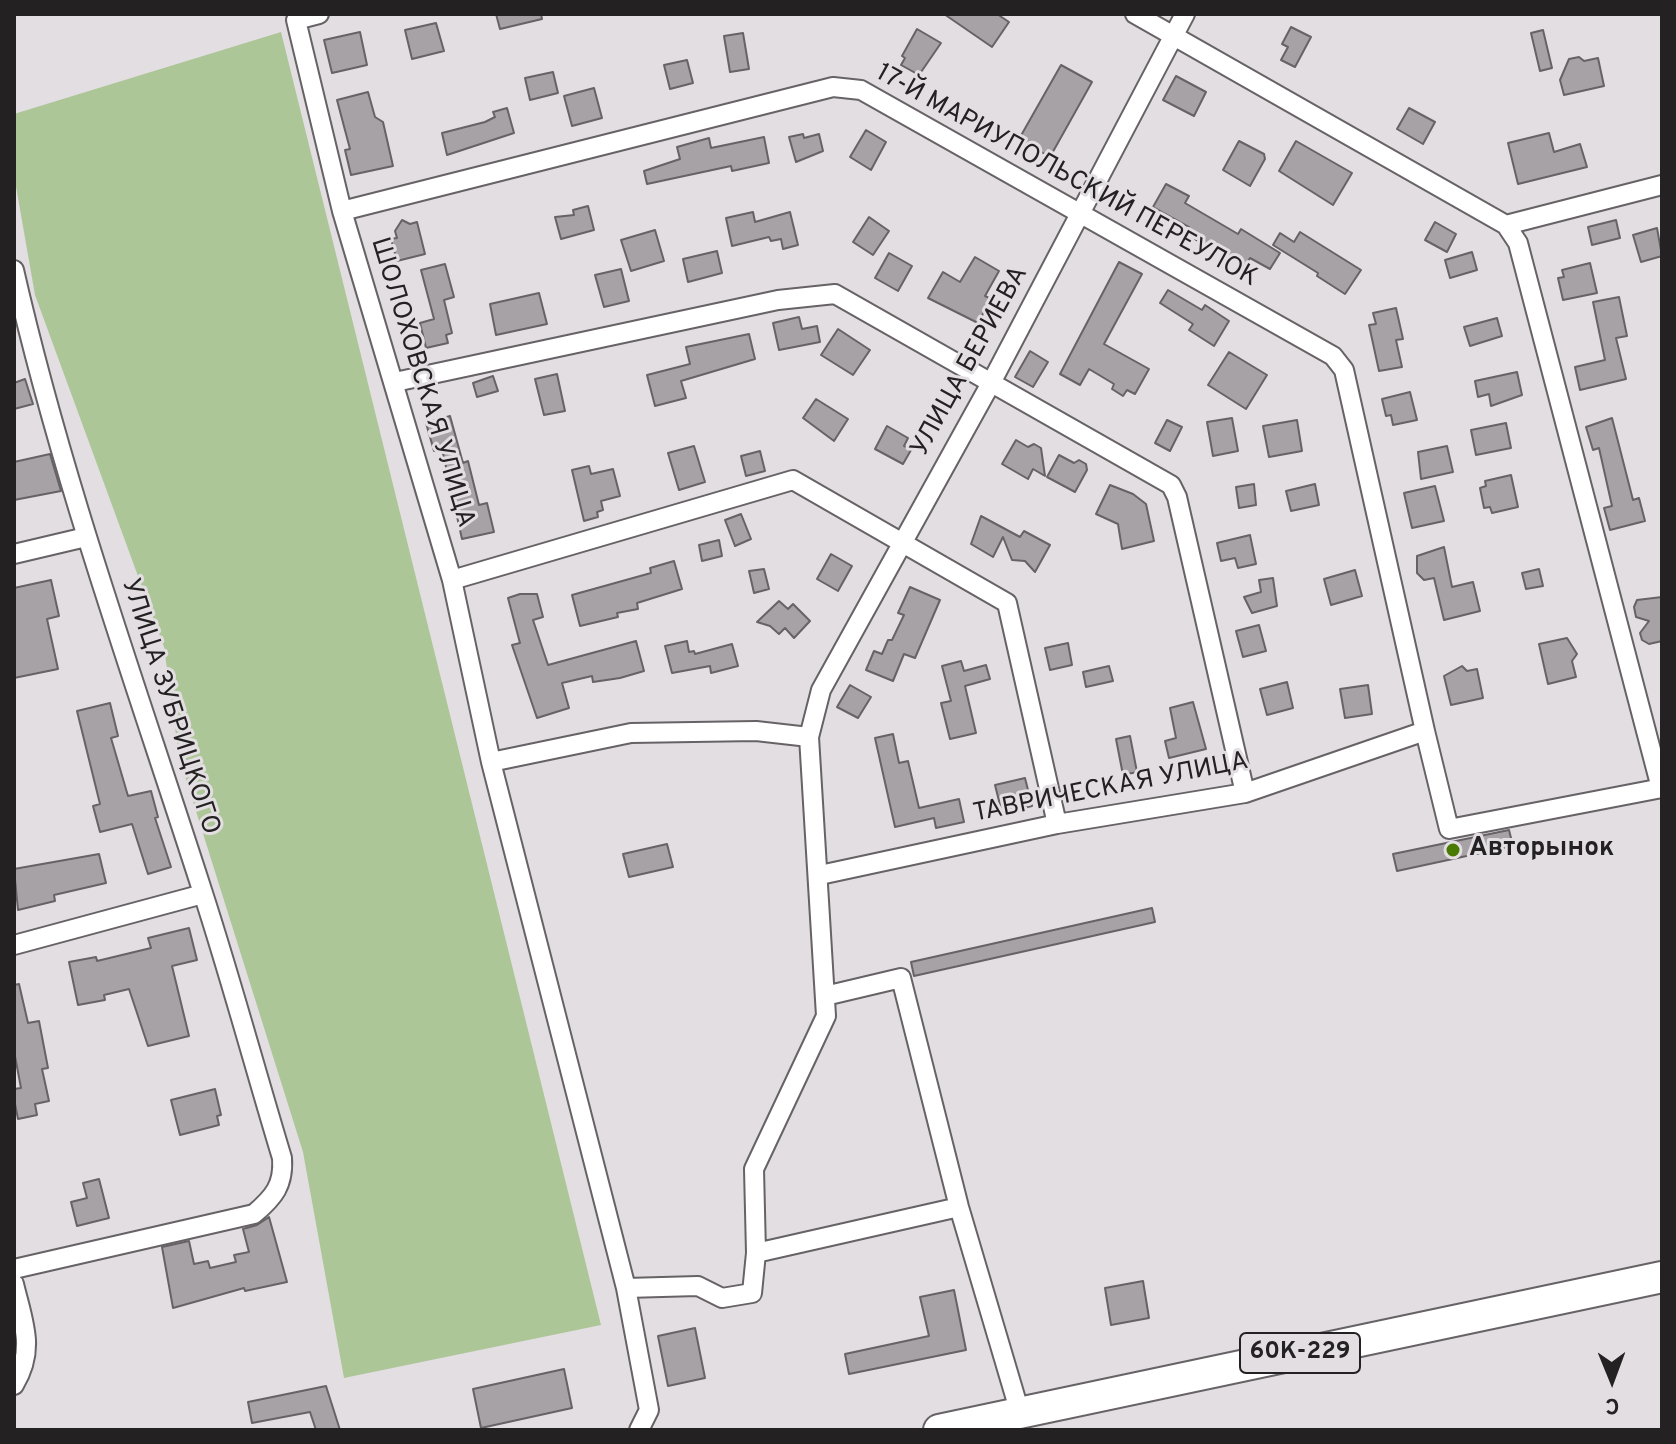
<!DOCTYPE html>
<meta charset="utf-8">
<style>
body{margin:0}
#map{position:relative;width:1676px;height:1444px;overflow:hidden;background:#e3dee2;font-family:Overpass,sans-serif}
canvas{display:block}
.frame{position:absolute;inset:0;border:16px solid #232122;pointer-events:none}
.north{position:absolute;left:1572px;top:1340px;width:80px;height:80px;-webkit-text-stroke:6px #e3dee2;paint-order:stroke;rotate:179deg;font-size:22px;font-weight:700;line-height:32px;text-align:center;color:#232122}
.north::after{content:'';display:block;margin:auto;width:28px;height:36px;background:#232122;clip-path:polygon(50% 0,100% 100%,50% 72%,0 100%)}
</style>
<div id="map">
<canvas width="1676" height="1444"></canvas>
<div class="frame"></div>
<div class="north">С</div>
</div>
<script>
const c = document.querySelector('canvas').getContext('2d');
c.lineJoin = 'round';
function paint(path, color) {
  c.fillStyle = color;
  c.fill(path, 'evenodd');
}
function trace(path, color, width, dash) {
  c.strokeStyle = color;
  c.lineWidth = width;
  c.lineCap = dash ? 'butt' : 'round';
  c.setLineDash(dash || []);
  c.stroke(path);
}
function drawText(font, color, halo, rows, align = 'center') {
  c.font = font + ' Overpass,sans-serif';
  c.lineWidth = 6;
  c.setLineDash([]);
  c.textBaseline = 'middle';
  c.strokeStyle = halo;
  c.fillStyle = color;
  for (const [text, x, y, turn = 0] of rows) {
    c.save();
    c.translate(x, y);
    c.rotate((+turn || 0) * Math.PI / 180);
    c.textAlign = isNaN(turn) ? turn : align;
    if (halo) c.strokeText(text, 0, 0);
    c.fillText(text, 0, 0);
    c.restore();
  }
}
const green = new Path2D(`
 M281,32L601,1325L344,1378L303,1152L179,757L164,647L35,295L14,175V114Z`);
const building = new Path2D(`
 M496,14H541L542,19L500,29Z
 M944,14H997L1009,22L992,47Z
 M436,23L444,51L412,59L405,30Z
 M1291,27L1311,37L1295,67L1281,60L1288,47L1282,44Z
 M917,29L941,43L919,75L901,65L905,58L902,56Z
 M1543,30L1552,68L1540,71L1531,33Z
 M360,32L367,65L332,73L324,40Z
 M743,33L749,69L730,72L724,36Z
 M1579,57L1584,61L1598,58L1604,86L1564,95L1560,80L1569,59Z
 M687,60L693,83L670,89L664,65Z
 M1061,65L1092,82L1050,157L1019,139Z
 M553,72L558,93L530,100L525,78Z
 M1176,76L1206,92L1194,116L1163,100Z
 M594,88L602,118L572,126L564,96Z
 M368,92L375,117L383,122L393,166L351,175L345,150L350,149L337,100Z
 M507,108L514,133L447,155L442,133L485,122L495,117L493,112Z
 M1409,108L1435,122L1423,144L1397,129Z
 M866,130L886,142L871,170L850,157Z
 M1549,133L1554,152L1580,144L1587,167L1518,184L1508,143Z
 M803,134L804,138L819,134L823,151L796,162L789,137Z
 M764,137L769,163L732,171L731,166L647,184L644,171L680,159L677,147L709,138L711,148Z
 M1239,141L1264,154L1265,159L1250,186L1223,170Z
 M1296,141L1352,173L1333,205L1279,171Z
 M1166,184L1189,196L1185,203L1238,234L1241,229L1280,253L1270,269L1250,258L1246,265L1210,244L1208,247L1186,234L1189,227L1153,207Z
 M588,206L594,230L561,239L555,217L574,215L573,210Z
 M753,212L755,222L790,212L798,245L783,249L781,239L771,241L769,237L732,246L726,218Z
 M869,217L889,231L873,255L853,242Z
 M402,220L410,224L417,222L425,254L397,261L391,239L397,238L395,231Z
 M1616,220L1620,238L1592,245L1588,227Z
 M1435,222L1456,234L1447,252L1425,240Z
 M1657,228L1662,256L1641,262L1633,235Z
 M655,230L664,261L631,271L621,240Z
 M1300,232L1361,270L1345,294L1317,276L1318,273L1273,245L1280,233L1294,242Z
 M717,251L722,273L688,282L683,259Z
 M1472,252L1477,270L1450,278L1445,260Z
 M889,253L912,266L898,291L875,278Z
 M975,257L999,271L985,296L991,299L978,323L928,298L943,272L960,282Z
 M1119,262L1142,274L1104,344L1149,369L1135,394L1127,390L1123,396L1112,389L1114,384L1089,369L1080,385L1060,374Z
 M1590,263L1597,293L1563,300L1558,278L1564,277L1562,270Z
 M445,264L454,297L444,300L452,333L446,335L448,343L426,348L420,323L434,319L421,270Z
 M621,269L629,301L604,307L595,275Z
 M1168,290L1202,310L1205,305L1229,321L1214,346L1189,330L1193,324L1160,303Z
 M539,293L547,324L496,335L490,304Z
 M1619,297L1627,336L1616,338L1626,379L1580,390L1575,367L1605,360L1593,302Z
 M1396,308L1403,339L1396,340L1402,367L1379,371L1369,325L1376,324L1373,313Z
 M799,317L802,329L817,326L820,342L779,350L773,323Z
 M1497,318L1502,336L1470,346L1464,327Z
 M838,329L870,350L853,375L821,355Z
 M749,334L755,359L681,381L686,398L655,406L647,375L690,364L686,347Z
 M1030,351L1048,362L1033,387L1015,377Z
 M1229,352L1267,375L1246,409L1208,385Z
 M1517,372L1522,395L1491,406L1489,394L1478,397L1475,381Z
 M557,374L565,411L544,415L535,379Z
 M493,376L498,391L477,397L473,383Z
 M25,379L33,404L14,409V383Z
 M1410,392L1417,420L1393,425L1391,415L1386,416L1382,399Z
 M816,399L848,419L834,441L803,418Z
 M450,416L463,463L468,461L479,505L487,503L494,532L462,539L442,449L434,451L426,423Z
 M1232,418L1238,451L1213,456L1207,422Z
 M1612,418L1633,500L1639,498L1645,521L1610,530L1604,508L1612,506L1599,448L1593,450L1586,427Z
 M1167,420L1182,427L1170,451L1155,443Z
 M1297,420L1302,451L1269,457L1263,426Z
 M1506,423L1511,448L1476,455L1471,430Z
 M887,426L908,438L904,446L911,450L903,464L875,449Z
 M1016,440L1028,447L1034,444L1041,448L1045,476L1033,469L1028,479L1002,464Z
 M694,446L705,482L679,490L668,453Z
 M1447,446L1453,472L1421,479L1418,452Z
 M760,451L765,471L746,476L741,456Z
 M50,454L61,491L14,500V462Z
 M1059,455L1074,463L1079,460L1086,464L1087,470L1075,492L1047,477Z
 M589,466L591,474L613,469L620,496L601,501L603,510L597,512L598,517L584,521L572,470Z
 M1511,475L1518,507L1492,513L1490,507L1484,508L1480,488L1486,486L1485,481Z
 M1254,484L1256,505L1239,508L1236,487Z
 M1315,484L1319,505L1291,511L1286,491Z
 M1110,485L1133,494L1146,504L1154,541L1122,549L1118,524L1096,514Z
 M1435,486L1444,521L1412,528L1404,493Z
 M741,514L751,539L735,546L725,520Z
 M981,516L1020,537L1024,531L1050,545L1035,572L1025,561L1012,560L1003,537L993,557L971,544Z
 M1250,535L1256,564L1238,568L1235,558L1221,561L1217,543Z
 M719,540L722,556L702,561L699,545Z
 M1444,547L1452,587L1473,582L1480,611L1444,620L1434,578L1424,580L1417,573V556Z
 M831,554L852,566L838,591L817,579Z
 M674,561L682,589L637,603L638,609L617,613L618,617L580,626L572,595L651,573L650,568Z
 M764,569L769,589L754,593L749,571Z
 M1539,569L1543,586L1526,589L1522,573Z
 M1355,570L1362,596L1331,605L1324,579Z
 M1273,578L1277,606L1252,613L1244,597L1261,592L1259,580Z
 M51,580L59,616L47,619L58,669L14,678V588Z
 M910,587L940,600L915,658L904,654L893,681L866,670L874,651L882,654L888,640H892L904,615L898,613Z
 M520,594H537L543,617L533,620L548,665L636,641L644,671L620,678L593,682L592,676L562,683L569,708L537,718L512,645L520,643L508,598Z
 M1662,597V641L1649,644L1642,640L1640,633L1649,621L1636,617L1634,607L1637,600Z
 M779,601L788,609L793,604L810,621L794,638L785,628L779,634L770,626L757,622Z
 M1259,625L1266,651L1243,657L1236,631Z
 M1567,638L1577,654L1572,661L1576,677L1548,684L1539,644Z
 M687,641L689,652L694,651L695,654L732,644L738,666L711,673L710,666L672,673L665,646Z
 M1068,643L1072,665L1050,670L1045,648Z
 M961,661L964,671L986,665L990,679L965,686L976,733L950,739L941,703L951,701L942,666Z
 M1109,666L1113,681L1086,687L1083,672Z
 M1462,666L1467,671L1477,669L1483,698L1451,705L1444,676Z
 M1287,682L1293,708L1267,715L1260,689Z
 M850,685L871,697L858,718L837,707Z
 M1368,685L1372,714L1345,718L1340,689Z
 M1193,702L1206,749L1169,758L1165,741L1176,738L1170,708Z
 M110,703L118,736L111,738L128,796L151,791L158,817L155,818L171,867L148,874L132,824L100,832L93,806L100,804L77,711Z
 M893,734L899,763L908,761L919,808L959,799L964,822L936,828L934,818L895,827L875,738Z
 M1130,736L1137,772L1123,775L1116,739Z
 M1025,778L1032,806L1002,813L995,785Z
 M1509,830L1513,846L1397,871L1393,854Z
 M667,844L673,867L629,877L623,854Z
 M99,854L106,883L54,895L55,901L18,910L14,869Z
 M1152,908L1155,922L914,976L911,962Z
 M189,928L197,960L172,966L189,1036L148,1046L129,989L104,995L105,1000L78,1005L69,962L96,957L97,961L151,948L148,938Z
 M19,984L28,1023L39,1021L48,1068L42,1069L49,1101L35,1104L37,1115L18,1119L14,1099V1089L21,1088L14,1051V985Z
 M215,1089L221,1115L217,1116L219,1125L180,1135L171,1100Z
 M99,1179L109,1218L77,1226L71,1202L87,1198L83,1183Z
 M269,1217L287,1282L245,1291L244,1288L173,1308L162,1247L189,1241L194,1264L208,1261L210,1268L236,1262L234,1255L249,1252L243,1229L257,1225Z
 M1143,1281L1149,1318L1111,1325L1105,1288Z
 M954,1290L966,1350L849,1374L845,1354L929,1336L920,1297Z
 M695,1328L705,1378L668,1386L658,1336Z
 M564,1369L572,1408L481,1428L473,1389Z
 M326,1386L340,1430H316L310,1412L252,1423L248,1402Z`);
const street = new Path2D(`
 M319,14L296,20L342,211L452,580L491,762L626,1288L649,1410L639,1430
 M1135,14L1506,225L1518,243L1661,788
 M342,211L833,87L861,90L1333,356L1344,370L1425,731
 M1506,225L1662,185
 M14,270C62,481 136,685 202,890C231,979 255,1069 282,1158C284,1185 274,1197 254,1214L14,1269
 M395,382L778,300L835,294L1171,485L1177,497L1245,793
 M14,554L86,537
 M452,580L793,480L1007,603L1057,824
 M491,762L631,733L756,731L809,737
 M820,875L1057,824L1245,793L1425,731L1449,829L1662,788
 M14,945L203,894
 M825,996L901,978L959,1207L1020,1413
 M756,1253L959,1207
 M14,1284C23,1322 36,1349 14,1385
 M626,1288L698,1286L722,1298L752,1293L756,1253L754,1169L826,1016L809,737L821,690L991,383L1185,14`);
const primary = new Path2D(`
 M939,1430L1662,1277`);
const markers = [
 [1453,850,8,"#487900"]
];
const shields = [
 [1300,1353,120]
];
const shieldNames = [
 ["60К-229",1300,1353]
];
const streetNames = [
 ["17-Й МАРИУПОЛЬСКИЙ ПЕРЕУЛОК",1066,177,29],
 ["УЛИЦА БЕРИЕВА",971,362,-61],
 ["ШОЛОХОВСКАЯ УЛИЦА",421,383,73],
 ["УЛИЦА ЗУБРИЦКОГО",169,707,72],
 ["ТАВРИЧЕСКАЯ УЛИЦА",1111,789,-11]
];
const poiNames = [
 ["Авторынок",1469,850]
];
paint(green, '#acc698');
paint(building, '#a7a2a6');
trace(building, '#666266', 2);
trace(street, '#666265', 22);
trace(primary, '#666265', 34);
trace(street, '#fff', 18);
trace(primary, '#fff', 30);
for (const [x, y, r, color] of markers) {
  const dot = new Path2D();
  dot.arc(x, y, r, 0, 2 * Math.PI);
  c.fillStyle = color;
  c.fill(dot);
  trace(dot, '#e3dee2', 3);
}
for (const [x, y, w] of shields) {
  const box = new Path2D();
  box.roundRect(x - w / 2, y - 20, w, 40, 6);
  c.fillStyle = '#e3dee2';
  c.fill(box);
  trace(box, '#232122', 2);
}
drawText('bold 24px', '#232122', null, shieldNames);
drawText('26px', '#232122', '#e3dee2', streetNames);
drawText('bold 26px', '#232122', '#e3dee2', poiNames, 'left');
</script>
